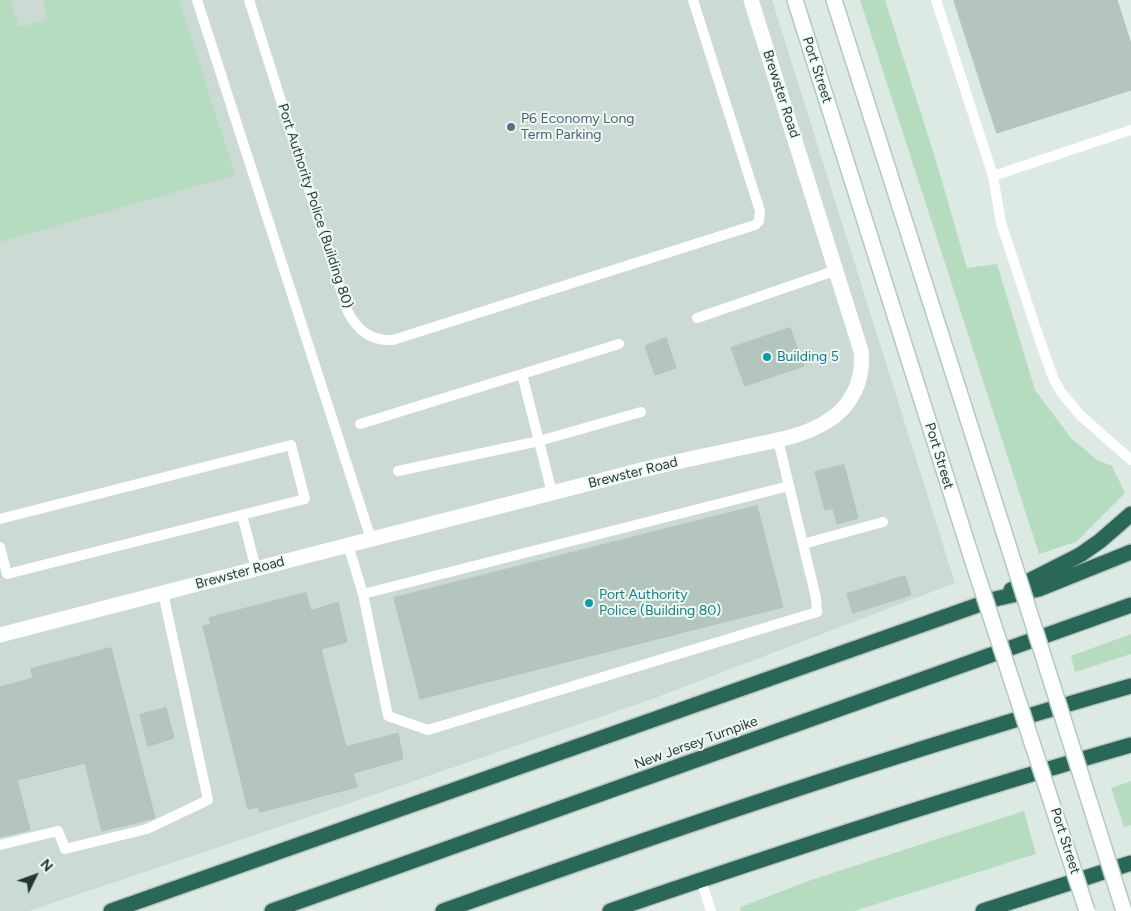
<!DOCTYPE html>
<style>
body{margin:0}
#map{position:relative;width:1131px;height:911px;overflow:hidden;background:#ddeae4;font-family:Figtree,sans-serif}
canvas{display:block}
.north{position:absolute;left:10px;top:851px;width:50px;height:50px;-webkit-text-stroke:4px #eef7f2;paint-order:stroke;rotate:48deg;font-size:14px;font-weight:700;line-height:20px;text-align:center;color:#1e3a32}
.north::after{content:'';display:block;margin:auto;width:18px;height:22px;background:#1e3a32;clip-path:polygon(50% 0,100% 100%,50% 72%,0 100%)}
</style>
<div id="map">
<canvas width="1131" height="911"></canvas>
<div class="north">N</div>
</div>
<script>
const c = document.querySelector('canvas').getContext('2d');
c.lineJoin = 'round';
function paint(path, color) {
  c.fillStyle = color;
  c.fill(path, 'evenodd');
}
function trace(path, color, width, dash) {
  c.strokeStyle = color;
  c.lineWidth = width;
  c.lineCap = dash ? 'butt' : 'round';
  c.setLineDash(dash || []);
  c.stroke(path);
}
function drawText(font, color, halo, rows, align = 'center') {
  c.font = font + ' Figtree,sans-serif';
  c.lineWidth = 4;
  c.setLineDash([]);
  c.textBaseline = 'middle';
  c.strokeStyle = halo;
  c.fillStyle = color;
  for (const [text, x, y, turn = 0] of rows) {
    c.save();
    c.translate(x, y);
    c.rotate((+turn || 0) * Math.PI / 180);
    c.textAlign = isNaN(turn) ? turn : align;
    if (halo) c.strokeText(text, 0, 0);
    c.fillText(text, 0, 0);
    c.restore();
  }
}
const built = new Path2D(`
 M0,0H772L955,583L655,698L338,807L29,911H0Z`);
const green = new Path2D(`
 M0,0H10L19,27L47,20L43,0H179L235,175L0,242Z
 M860,0H885L937,164L967,268L997,264L1035,390L1071,438L1097,460L1112,466L1125,493L1076,542L1039,554Z
 M1131,634V654L1075,672L1071,656Z
 M1131,781V825L1124,827L1111,788Z
 M1024,811L1036,854L854,911H741L740,907L811,880Z`);
const building = new Path2D(`
 M954,0H1117L1131,44V90L997,133Z
 M790,328L804,366L745,386L731,348Z
 M666,338L676,368L655,375L645,346Z
 M844,465L858,518L837,524L833,508L825,510L815,472Z
 M757,506L783,607L420,699L394,598Z
 M905,576L911,595L853,613L847,594Z
 M306,593L311,611L338,602L347,642L321,649L346,747L398,733L403,759L353,773L357,787L260,812L258,807L248,809L203,626L211,624L209,618Z
 M111,648L155,818L102,831L85,763L17,780L30,830L0,837V687L33,678L31,669Z
 M166,708L174,738L148,746L140,715Z`);
const service = new Path2D(`
 M197,0L371,539
 M249,0L348,312C358,331 371,341 393,340L755,225L759,221L760,211L693,0
 M936,0L993,176L1001,223L1040,341L1054,380L1061,392L1080,415L1131,460
 M993,176L1131,130
 M697,318L837,270
 M522,374L619,344
 M360,424L522,374L552,493
 M398,471L539,441L641,412
 M242,515L256,569
 M0,519L291,445L305,499L7,574L0,547
 M803,544L883,522
 M348,545L363,594L388,716L428,730L817,612L816,598L778,440
 M363,594L789,486
 M0,845L58,831L65,849L147,829L208,800L163,593
 M701,880L711,911`);
const minor = new Path2D(`
 M0,635C209,581 417,527 626,474C665,464 705,456 745,447C772,441 802,437 826,422C852,407 864,380 861,351L751,0`);
const secondary = new Path2D(`
 M795,0L973,562
 M834,0L1003,529`);
const motorway = new Path2D(`
 M1011,590L1080,555L1100,541L1131,514
 M111,911L995,599L1039,589L1131,552
 M272,911L1131,605
 M443,911C670,830 899,752 1131,686
 M610,911C782,852 956,795 1131,745
 M983,911L1131,863`);
const secondaryBridge = new Path2D(`
 M1003,529L1124,911
 M973,562L1087,911`);
const markers = [
 [511,127,5,"#5c6f8a"],
 [767,357,5,"#0f9aa8"],
 [589,603,5,"#0f9aa8"]
];
const streetNames = [
 ["Port Street",817,70,72],
 ["Brewster Road",781,94,72],
 ["Port Authority Police (Building 80)",315,206,72],
 ["Port Street",939,456,73],
 ["Brewster Road",633,473,-14],
 ["Brewster Road",240,573,-15],
 ["New Jersey Turnpike",696,743,-20],
 ["Port Street",1065,841,72]
];
const serviceNames = [
 ["P6 Economy Long",521,119],
 ["Term Parking",521,135]
];
const cultureNames = [
 ["Building 5",777,357],
 ["Port Authority",599,595],
 ["Police (Building 80)",599,611]
];
paint(built, '#cbdad3');
paint(green, '#b5dcbf');
paint(building, '#b3c5bd');
trace(building, '#b0c3bb', 1);
trace(secondary, '#b0cac0', 18);
trace(motorway, '#bcc4c2', 18);
trace(service, '#fff', 10);
trace(minor, '#fff', 15);
trace(secondary, '#fff', 15);
trace(motorway, '#296759', 15);
trace(secondaryBridge, '#b0cac0', 18, []);
trace(secondaryBridge, '#fff', 15);
for (const [x, y, r, color] of markers) {
  const dot = new Path2D();
  dot.arc(x, y, r, 0, 2 * Math.PI);
  c.fillStyle = color;
  c.fill(dot);
  trace(dot, '#eef7f2', 2);
}
drawText('14px', '#1e3a32', '#eef7f2', streetNames);
drawText('14px', '#4e5e75', '#eef7f2', serviceNames, 'left');
drawText('14px', '#0d838f', '#eef7f2', cultureNames, 'left');
</script>
